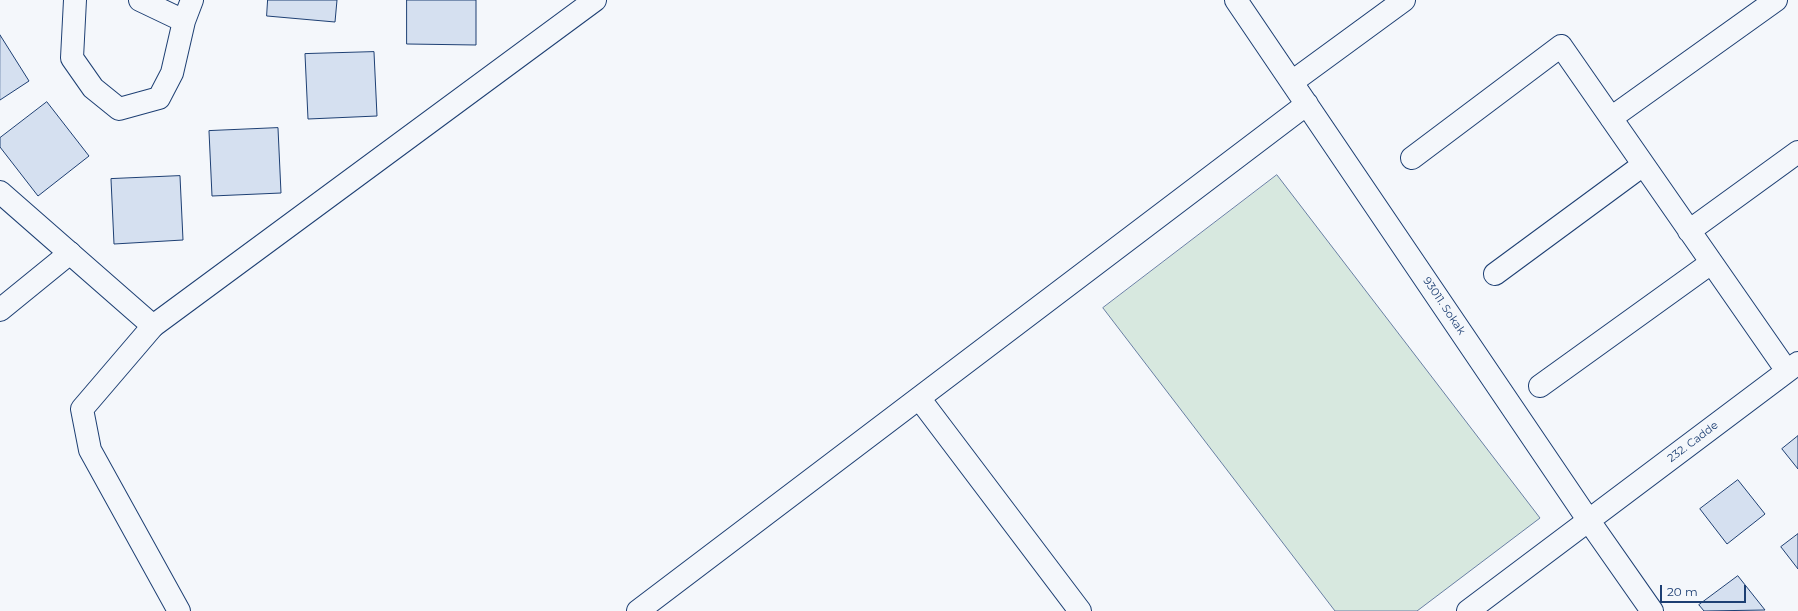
<!DOCTYPE html>
<style>
body{margin:0}
#map{position:relative;width:1798px;height:611px;overflow:hidden;background:#f4f7fb;font-family:Montserrat,sans-serif}
canvas{display:block}
.scale{position:absolute;left:1660px;top:585px;width:86px;height:18px;box-sizing:border-box;border:2px solid #1d3f73;border-top:0;padding-left:5px;font-size:12px;line-height:14px;white-space:nowrap;color:#1d3f73;-webkit-text-stroke:3px #f4f7fb;paint-order:stroke}
</style>
<div id="map">
<canvas width="1798" height="611"></canvas>
<div class="scale">20 m</div>
</div>
<script>
const c = document.querySelector('canvas').getContext('2d');
c.lineJoin = 'round';
function paint(path, color) {
  c.fillStyle = color;
  c.fill(path, 'evenodd');
}
function trace(path, color, width, dash) {
  c.strokeStyle = color;
  c.lineWidth = width;
  c.lineCap = dash ? 'butt' : 'round';
  c.setLineDash(dash || []);
  c.stroke(path);
}
function drawText(font, color, halo, rows, align = 'center') {
  c.font = font + ' Montserrat,sans-serif';
  c.lineWidth = 3;
  c.setLineDash([]);
  c.textBaseline = 'middle';
  c.strokeStyle = halo;
  c.fillStyle = color;
  for (const [text, x, y, turn = 0] of rows) {
    c.save();
    c.translate(x, y);
    c.rotate((+turn || 0) * Math.PI / 180);
    c.textAlign = isNaN(turn) ? turn : align;
    if (halo) c.strokeText(text, 0, 0);
    c.fillText(text, 0, 0);
    c.restore();
  }
}
const green = new Path2D(`
 M1277,175L1540,518L1417,611H1335L1103,308Z`);
const building = new Path2D(`
 M268,0H337L335,22L267,16Z
 M407,0H476V45L407,44Z
 M0,35L29,81L0,100Z
 M374,52L377,116L308,119L305,54Z
 M47,102L89,156L38,196L0,147V138Z
 M278,128L281,193L212,196L209,131Z
 M180,176L183,240L114,244L111,179Z
 M1798,436V469L1782,449Z
 M1738,480L1765,514L1727,544L1700,509Z
 M1798,534V569L1781,547Z
 M1738,576L1765,610L1704,611L1699,605Z`);
const minor = new Path2D(`
 M75,0L72,58L93,88L119,109L159,98L172,73L184,21
 M140,0L184,21L192,0
 M1236,0L1589,521L1652,611
 M1292,82L1404,0
 M1611,118L1776,0
 M1412,158L1561,46L1787,371
 M1689,231L1798,152
 M1495,274L1643,165
 M0,310L70,253
 M153,326L82,409L90,450L179,611
 M1540,386L1711,263
 M919,398L1080,611
 M638,611L1307,104
 M1468,611L1798,363`);
const tertiary = new Path2D(`
 M0,192L153,326L595,0`);
const streetNames = [
 ["93011. Sokak",1444,306,56],
 ["232. Cadde",1693,442,-37]
];
paint(green, '#d7e8df');
trace(green, '#687fa3', 1);
paint(building, '#d5e0f0');
trace(building, '#1d3f73', 1);
trace(minor, '#1d3f73', 24);
trace(tertiary, '#1d3f73', 24);
trace(minor, '#f4f7fb', 22);
trace(tertiary, '#f4f7fb', 22);
drawText('11px', '#1d3f73', '#f4f7fb', streetNames);
</script>
